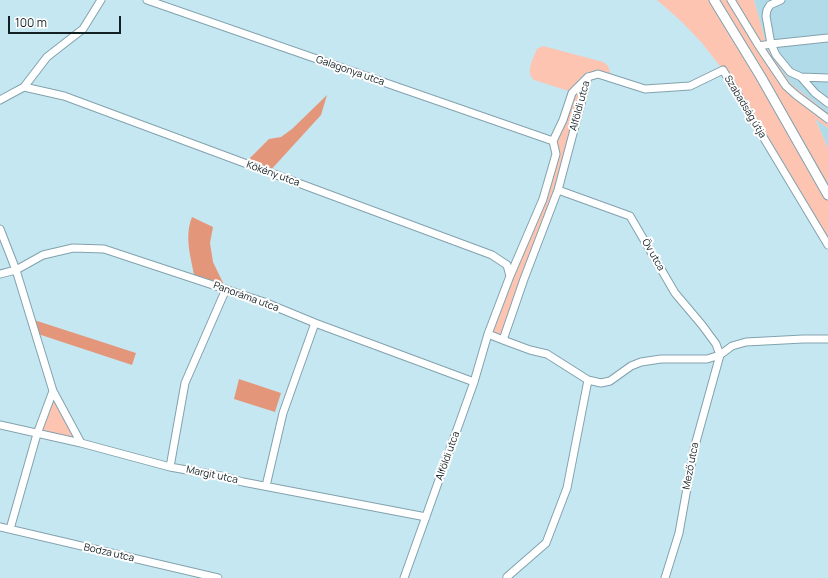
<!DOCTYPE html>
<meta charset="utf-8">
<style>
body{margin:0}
#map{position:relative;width:828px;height:578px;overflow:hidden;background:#c5e7f2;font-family:Manrope,sans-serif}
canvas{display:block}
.scale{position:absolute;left:8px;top:16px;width:113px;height:18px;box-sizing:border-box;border:2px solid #121f23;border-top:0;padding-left:5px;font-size:12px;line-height:14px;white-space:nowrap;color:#121f23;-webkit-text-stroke:3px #fff;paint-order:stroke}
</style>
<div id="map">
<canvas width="828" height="578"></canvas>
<div class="scale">100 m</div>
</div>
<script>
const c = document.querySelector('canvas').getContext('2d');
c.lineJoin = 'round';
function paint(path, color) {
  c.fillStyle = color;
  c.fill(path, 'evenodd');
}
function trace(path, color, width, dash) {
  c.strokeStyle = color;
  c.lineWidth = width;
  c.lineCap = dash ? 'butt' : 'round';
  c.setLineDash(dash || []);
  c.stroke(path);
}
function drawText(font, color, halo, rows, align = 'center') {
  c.font = font + ' Manrope,sans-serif';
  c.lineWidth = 4;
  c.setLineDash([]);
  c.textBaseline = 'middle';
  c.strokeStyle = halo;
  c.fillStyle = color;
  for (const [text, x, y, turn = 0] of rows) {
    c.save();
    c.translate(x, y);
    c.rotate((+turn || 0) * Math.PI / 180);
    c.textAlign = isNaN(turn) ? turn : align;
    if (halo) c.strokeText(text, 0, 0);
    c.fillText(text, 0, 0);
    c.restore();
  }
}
const built = new Path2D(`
 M754,0H828V113L791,84L768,50Z
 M815,118L828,128V148Z`);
const green = new Path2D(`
 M657,0H754L768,50L791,84L828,113V128L815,119L828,148V245L723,70L702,43L682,22Z
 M543,46L603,62C610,66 610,70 610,78L588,77L558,190L503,340L488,334L531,225L556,154L553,141L572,92L534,80C525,72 533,59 537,49Z
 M53,391L81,443L37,434Z`);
const forest = new Path2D(`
 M327,95L321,115L269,172L245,163L269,139L281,137L292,129Z
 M192,217L213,227L210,243L213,262L226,289L195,279C191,258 184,237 192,217Z
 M31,319L136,353L132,365L35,333Z
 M239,379L281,393L275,412L234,399Z`);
const minor = new Path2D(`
 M147,0L553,141
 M731,0L759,46L786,86L796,95L828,119
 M781,0L770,5L767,10L766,16L771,44L776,55L790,72L801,77L815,93L828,103
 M759,46L771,44L828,38
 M588,77L598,74L645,89L690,86L723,70L828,245
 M801,77L828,78
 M24,87L64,96L492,255L507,265L510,276
 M0,100L24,87L47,57L83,29L101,0
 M558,190L630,216L675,293L702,325L716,344L720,355L694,449L679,533L665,578
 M0,229L16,270L53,391L37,434L10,529
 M0,274L16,270L43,255L73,248L104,249L264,302L315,323L474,382
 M488,334L503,340L524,279L558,190L588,77
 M503,340L530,350L547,354L588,380L601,383L610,381L631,366L641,362L661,359H707L720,355L732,346L746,342L803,339H828
 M53,391L81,443
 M0,425L81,443L170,467L221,476L243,482L426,517
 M170,467L185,383L226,289
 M266,486L283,413L315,323
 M0,527L218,578
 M507,577L546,543L567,488L588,380
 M404,578L474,382L488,334L510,276L543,199L556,154L553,141L563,120L572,93L588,77`);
const major = new Path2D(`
 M714,0L761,77L828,195`);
const streetNames = [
 ["Galagonya utca",350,71,19],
 ["Alföldi utca",580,106,-75],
 ["Szabadság útja",745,107,59],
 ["Kökény utca",273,174,20],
 ["Öv utca",653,255,60],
 ["Panoráma utca",246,297,20],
 ["Alföldi utca",448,456,-70],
 ["Mező utca",691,466,-79],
 ["Margit utca",212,475,12],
 ["Bodza utca",109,553,13]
];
paint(built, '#b1dbe9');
paint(green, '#fdc4b1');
paint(forest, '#e4967b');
trace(minor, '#82a2ad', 9);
trace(major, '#82a2ad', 11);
trace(minor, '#fff', 7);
trace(major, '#fff', 9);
drawText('10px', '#121f23', '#fff', streetNames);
</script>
